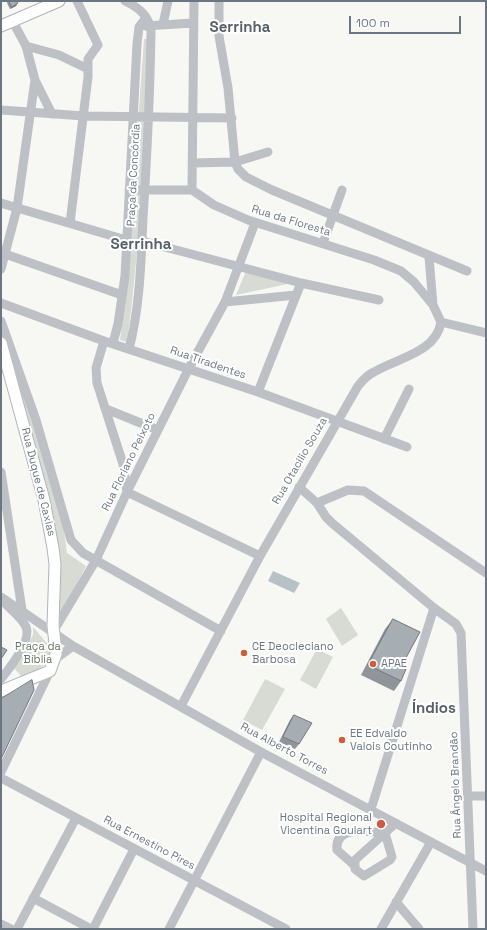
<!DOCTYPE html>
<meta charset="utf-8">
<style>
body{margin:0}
#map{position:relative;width:487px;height:930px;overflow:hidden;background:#f7f7f4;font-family:"Space Grotesk",sans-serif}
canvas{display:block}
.frame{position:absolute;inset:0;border:2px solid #6a7782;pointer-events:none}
.scale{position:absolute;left:349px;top:16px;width:112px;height:18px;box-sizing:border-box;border:2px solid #6a7782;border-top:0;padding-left:5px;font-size:12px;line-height:14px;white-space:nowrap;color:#6a7782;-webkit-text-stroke:3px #fff;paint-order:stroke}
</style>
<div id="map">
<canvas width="487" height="930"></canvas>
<div class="frame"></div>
<div class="scale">100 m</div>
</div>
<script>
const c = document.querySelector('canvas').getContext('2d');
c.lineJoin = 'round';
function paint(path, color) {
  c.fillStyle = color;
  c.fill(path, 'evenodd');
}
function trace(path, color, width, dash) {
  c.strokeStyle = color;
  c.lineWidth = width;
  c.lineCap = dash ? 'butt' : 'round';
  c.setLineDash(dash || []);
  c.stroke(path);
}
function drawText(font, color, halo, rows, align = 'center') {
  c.font = font + ' "Space Grotesk",sans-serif';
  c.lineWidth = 4;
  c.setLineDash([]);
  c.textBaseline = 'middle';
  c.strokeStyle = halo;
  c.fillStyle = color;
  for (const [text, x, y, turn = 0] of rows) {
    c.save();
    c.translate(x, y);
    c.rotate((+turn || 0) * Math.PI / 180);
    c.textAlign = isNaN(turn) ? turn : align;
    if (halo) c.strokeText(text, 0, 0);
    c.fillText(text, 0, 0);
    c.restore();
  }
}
const green = new Path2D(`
 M144,39H148C144,140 141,242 127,342L120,340L125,303Z
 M246,271L292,283L236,295Z
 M1,315L63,524L67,553L86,566L64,609L56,613L57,560L1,336Z
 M341,608L358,635L342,646L326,619Z
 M33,627L51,648C49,667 38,669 23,678L14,668L33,635Z
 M317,649L333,657L316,689L300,680Z
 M265,679L285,689L262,730L243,720Z`);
const water = new Path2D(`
 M273,571L300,583L294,593L268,581Z`);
const minor = new Path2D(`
 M125,1C138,7 150,17 151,32C150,94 147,156 143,218C141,262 140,307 129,349
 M219,1V36L228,88L235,162L238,169L246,177L272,190L467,271
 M163,24L168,1
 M145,26L193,23
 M26,46L59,55L88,69
 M35,80L52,114
 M1,110L84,116L232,118
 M192,163L235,162L268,152
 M129,190H192L214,205L248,220L374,260L401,271L414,282L433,305
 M192,190L194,1
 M1,203L126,240
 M70,223L88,77V59L98,45L77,1
 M142,241L301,283L379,300
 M323,243L342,190
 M5,254L122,295
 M1,269L17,208L35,80L26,46L13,22
 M225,302L296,295
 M1,303L104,341L258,392L407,447
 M1,321L36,420L71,540L83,553L221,631
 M441,322L486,333
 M104,341L96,368L97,383L123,464L127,492
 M113,343L118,324L125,276L137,44L139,27L145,19
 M258,392L301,283
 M106,409L158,430
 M384,439L409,389
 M1,472L22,610
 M299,487L317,503L326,517L332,523L434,608L456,624L461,633L473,929
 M127,492L260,556
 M317,503L348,490L364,491L486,573
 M1,597L73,646L261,752L486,871
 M53,632L96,560L127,492L189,368L225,302L255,223
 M55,659L73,646
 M1,679C9,669 32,640 26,627C22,618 12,611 6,604
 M181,706L260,556L358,386C362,381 367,375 374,372C397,358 436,353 441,322L433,305L429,257
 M1,772L50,671
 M1,778L286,929
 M469,796H486
 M371,809L434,608
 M385,833L392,857L390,860L364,876L355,869V860L396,823
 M354,865L337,850C334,824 370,832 385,833
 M33,898L91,929
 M396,902L419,929
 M1,924L11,929
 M17,929L76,818
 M93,929L134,849
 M169,929L261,752
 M381,929L431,842`);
const major = new Path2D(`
 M1,26L59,1
 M1,343L44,500L53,548L55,564L53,625L56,654L50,671L1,691`);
const wall = new Path2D(`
 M8,1H17L16,6L10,9L7,3Z
 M393,619L401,667V681L394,691L361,675L385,629Z
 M294,715L299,744L295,749L279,742L290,720Z`);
const shadedWall = new Path2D(`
 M18,3L16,6L10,9L12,7Z`);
const building = new Path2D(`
 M9,1H17L18,3L12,7Z
 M393,619L420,632L401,667L406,669L401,681L368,665Z
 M1,647L7,650L1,659Z
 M32,680L34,690L1,759V699Z
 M294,715L312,723L299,744L283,737Z`);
const markers = [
 [244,653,4,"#ce5d3d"],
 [373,664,4,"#ce5d3d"],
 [342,740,4,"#ce5d3d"],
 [381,824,5,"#ce5d3d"]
];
const streetNames = [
 ["Praça da Concórdia",134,175,-87],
 ["Rua da Floresta",291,221,17],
 ["Rua Tiradentes",208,363,19],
 ["Rua Otacilio Souza",300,461,-60],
 ["Rua Floriano Peixoto",129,462,-64],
 ["Rua Duque de Caxias",38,482,76],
 ["Rua Alberto Torres",284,749,28],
 ["Rua Ângelo Brandão",456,785,-92],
 ["Rua Ernestino Pires",149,843,28]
];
const parkNames = [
 ["Praça da",38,647],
 ["Bíblia",38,660]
];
const poiNames = [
 ["CE Deocleciano",252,647],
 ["Barbosa",252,660],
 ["APAE",381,664],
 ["EE Edvaldo",350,734],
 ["Valois Coutinho",350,747],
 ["Hospital Regional",372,818,"right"],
 ["Vicentina Goulart",372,831,"right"]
];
const districtNames = [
 ["Serrinha",240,28],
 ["Serrinha",141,245],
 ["Índios",434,709]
];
paint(green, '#d7dbd4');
paint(water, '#b8c2c6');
trace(major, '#b1b5b8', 13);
trace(minor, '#bdc0c4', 9);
trace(major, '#fff', 11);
paint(wall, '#8f959a');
paint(shadedWall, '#74797d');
paint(building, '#a6adb3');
trace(building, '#74797d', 1);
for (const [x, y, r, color] of markers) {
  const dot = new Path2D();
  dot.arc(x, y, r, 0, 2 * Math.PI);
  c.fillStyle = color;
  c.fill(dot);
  trace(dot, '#fff', 1.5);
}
drawText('11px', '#6a7782', '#fff', streetNames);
drawText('11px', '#6b7a68', '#fff', parkNames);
drawText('11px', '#6a7782', '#fff', poiNames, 'left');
drawText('bold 15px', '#566068', '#fff', districtNames);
</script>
